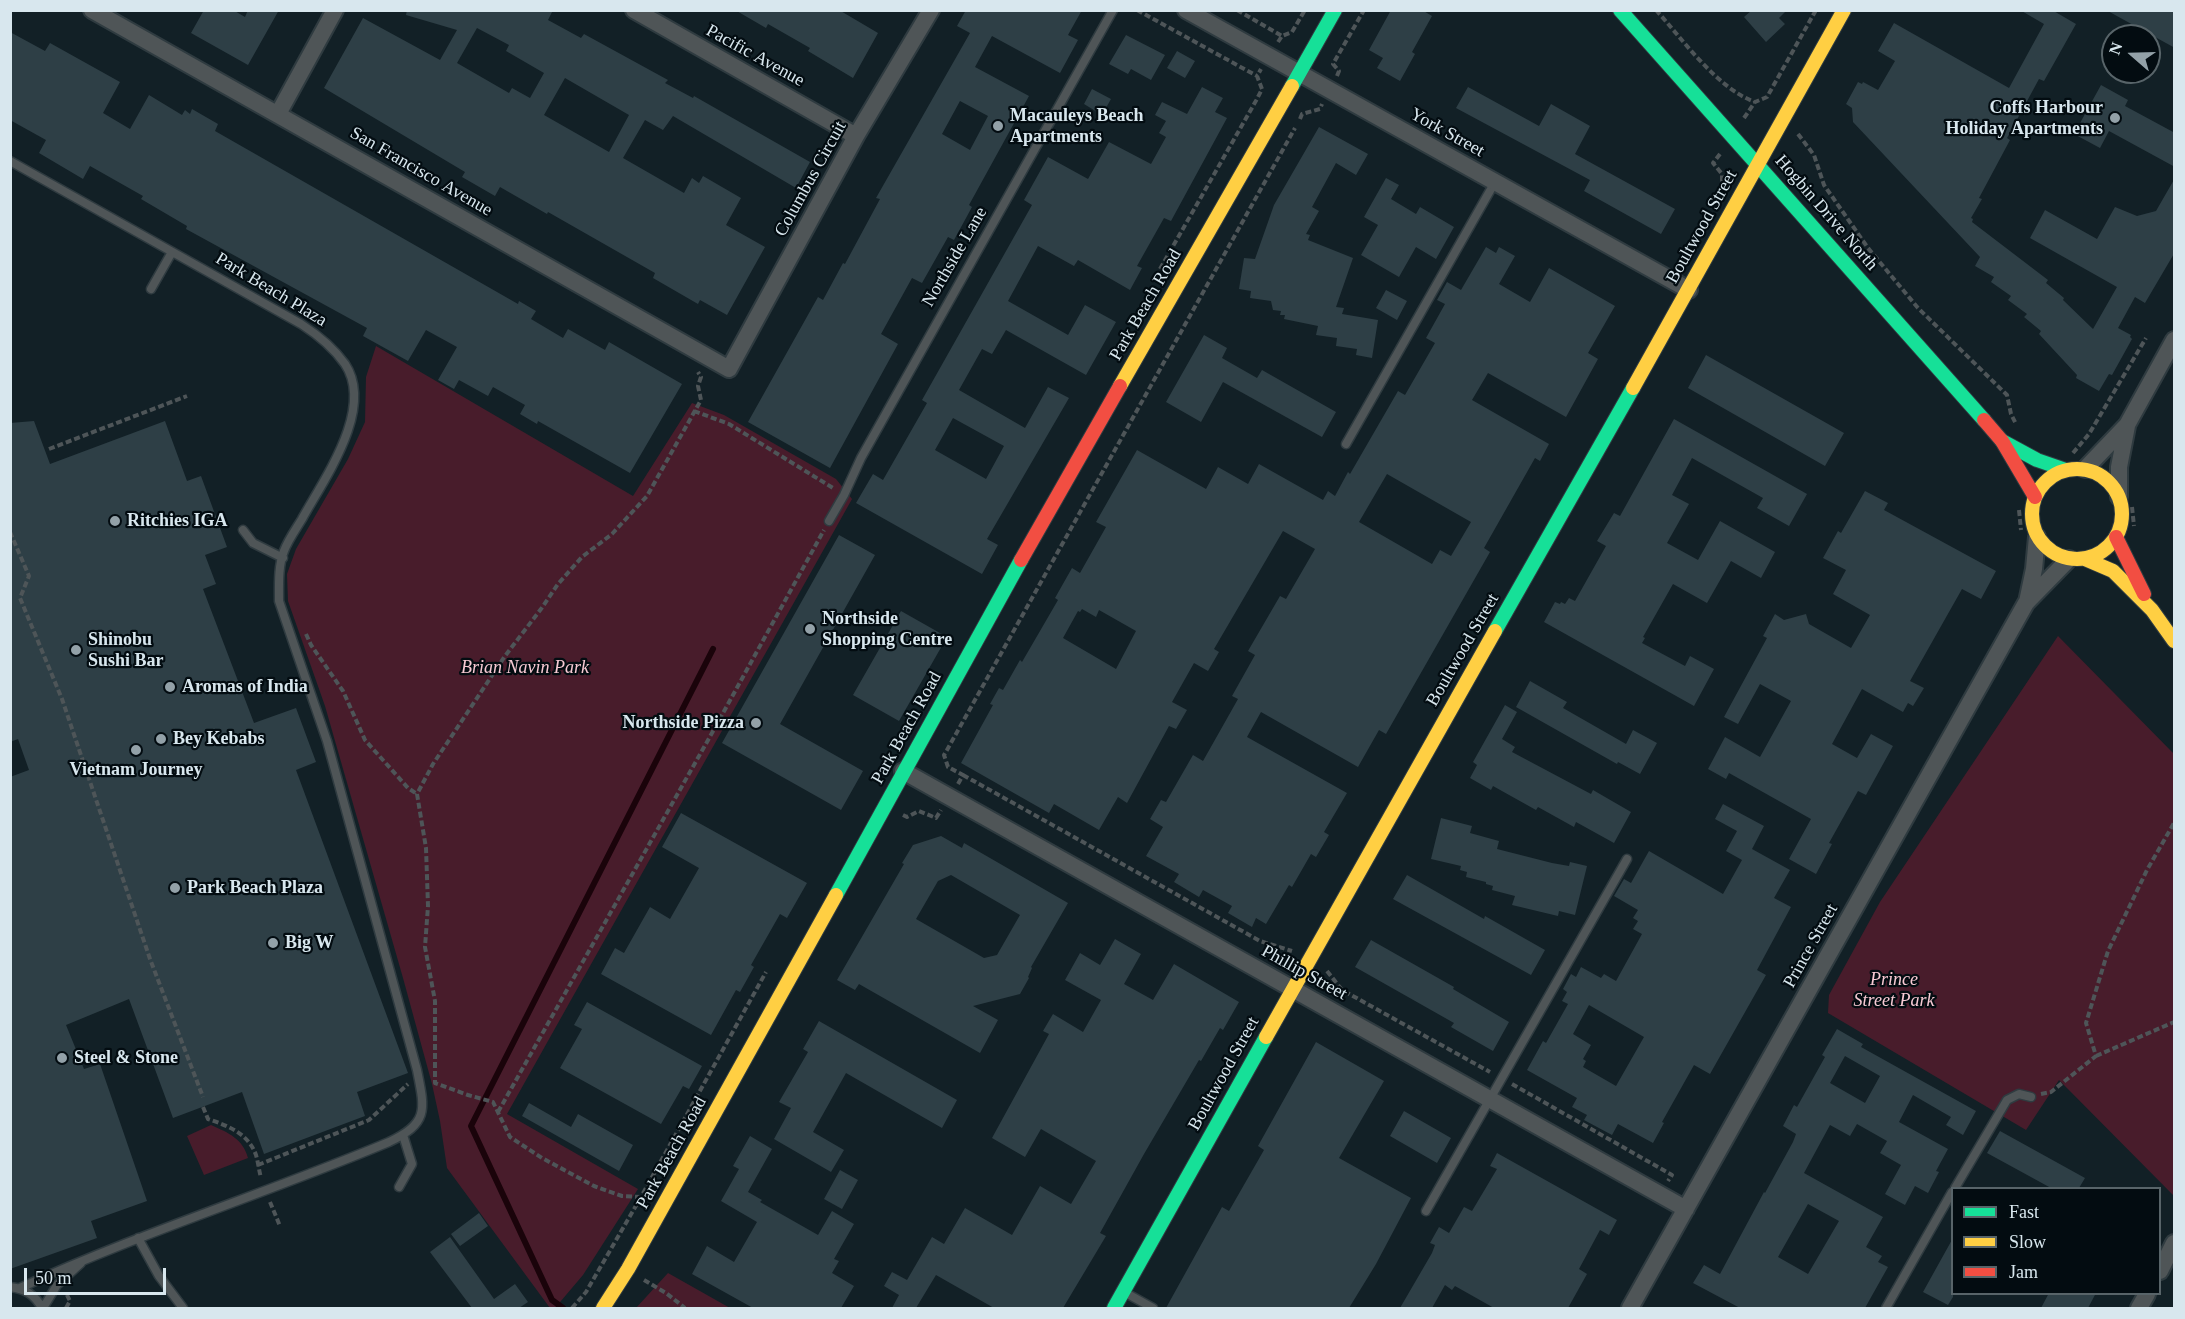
<!DOCTYPE html>
<style>
body{margin:0}
#map{position:relative;width:2185px;height:1319px;overflow:hidden;background:#122026;font-family:Georgia,serif}
canvas{display:block}
.frame{position:absolute;inset:0;border:12px solid #d8e7ee;pointer-events:none}
.legend{position:absolute;left:1951px;top:1187px;width:210px;height:108px;box-sizing:border-box;background:#030c11;border:2px solid #586469;margin:0;padding:8px 10px;list-style:none;font-size:18px;color:#d8e7ee}
.legend li{display:flex;align-items:center;gap:12px;height:30px}
.legend b{width:30px;border:2px solid #586469}
.north{position:absolute;left:2101px;top:24px;width:60px;height:60px;box-sizing:border-box;background:#030c11;border:2px solid #586469;border-radius:50%;rotate:290deg;font-size:16px;font-weight:700;line-height:24px;text-align:center;color:#d8e7ee}
.north::after{content:'';display:block;margin:auto;width:21px;height:27px;background:#93a1a8;clip-path:polygon(50% 0,100% 100%,50% 72%,0 100%)}
.scale{position:absolute;left:24px;top:1268px;width:142px;height:27px;box-sizing:border-box;border:3px solid #d8e7ee;border-top:0;padding-left:8px;font-size:18px;line-height:21px;white-space:nowrap;color:#d8e7ee;-webkit-text-stroke:4px #030c11;paint-order:stroke}
</style>
<div id="map">
<canvas width="2185" height="1319"></canvas>
<div class="frame"></div>
<ul class="legend">
<li><b style="height:8px;background:#16e098"></b>Fast</li>
<li><b style="height:8px;background:#ffcf43"></b>Slow</li>
<li><b style="height:8px;background:#f24e42"></b>Jam</li>
</ul>
<div class="north">N</div>
<div class="scale">50 m</div>
</div>
<script>
const c = document.querySelector('canvas').getContext('2d');
c.lineJoin = 'round';
function paint(path, color) {
  c.fillStyle = color;
  c.fill(path, 'evenodd');
}
function trace(path, color, width, dash) {
  c.strokeStyle = color;
  c.lineWidth = width;
  c.lineCap = dash ? 'butt' : 'round';
  c.setLineDash(dash || []);
  c.stroke(path);
}
function drawText(font, color, halo, rows, align = 'center') {
  c.font = font + ' Georgia,serif';
  c.lineWidth = 4.5;
  c.setLineDash([]);
  c.textBaseline = 'middle';
  c.strokeStyle = halo;
  c.fillStyle = color;
  for (const [text, x, y, turn = 0] of rows) {
    c.save();
    c.translate(x, y);
    c.rotate((+turn || 0) * Math.PI / 180);
    c.textAlign = isNaN(turn) ? turn : align;
    if (halo) c.strokeText(text, 0, 0);
    c.fillText(text, 0, 0);
    c.restore();
  }
}
const green = new Path2D(`
 M376,346L633,496L692,403L724,415L836,479L852,499L507,1114L638,1189L583,1275L555,1308H550L447,1168L440,1121L432,1084L403,978L325,706L288,601L287,574L296,549L348,459L365,422L366,377Z
 M2058,636L2174,754V1196L2059,1080L2026,1130L1828,1013L1829,995L1880,902Z
 M211,1125C229,1133 243,1139 248,1158L204,1175L187,1136Z
 M668,1273L730,1308H636Z`);
const stream = new Path2D(`
 M563,1308L552,1300L471,1126L713,649`);
const building = new Path2D(`
 M204,10H233L245,17L248,10H279L248,65L191,33Z
 M407,10H553L548,20L581,38L584,34L668,80L665,83L693,98L694,96L810,162L796,188L673,116L663,130L645,120L623,158L684,193L692,178L699,183L703,176L741,198L726,225L765,247L727,315L700,300L698,304L653,278L655,273L548,212L547,214L500,187L495,196L462,177L465,172L324,88L363,18L440,60L457,30L406,15ZM477,28L509,45L506,51L544,73L530,98L512,88L509,93L457,63ZM565,78L629,115L609,152L544,115Z
 M735,10H839L878,33L853,78L808,51L810,48L768,24L766,28Z
 M966,10H1082L1068,35L1078,40L1060,73L992,36L975,67L1029,96L969,205L972,207L954,240L948,237L922,283L912,278L881,334L898,344L830,468L748,422L818,297L823,300L843,263L845,264L880,199L876,198L970,33L957,26ZM960,101L988,116L970,150L942,134Z
 M1391,10H1422L1432,16L1412,52L1415,54L1400,81L1377,68L1383,58L1369,50Z
 M1752,10H1787L1779,18L1785,24L1766,42L1744,17Z
 M2020,10H2052L2076,24L2044,81L2039,79L2007,138L2010,140L1979,198L1982,199L1971,218L1973,219L1972,222L2048,280L2046,283L2064,298L2063,300L2093,329L2117,287L2030,238L2045,210L2097,239L2115,207L2137,216L2156,211L2175,178V252L2145,303L2135,297L2118,328L2131,335L2130,337L2132,339L2112,375L2109,374L2099,391L2076,378L2077,375L2039,334L2041,331L2024,317L2027,314L2008,300L2011,296L1991,282L1994,277L1975,266L1980,257L1853,122L1852,108L1846,104L1858,82L1862,84L1863,82L1878,90L1895,61L1878,51L1894,23L2009,88L2044,24Z
 M2106,10H2175V48Z
 M10,32L45,51L50,43L120,82L103,113L130,129L149,95L182,115L185,110L190,114L192,109L218,124L215,131L518,304L519,301L536,311L531,319L563,338L568,329L605,350L609,342L682,384L630,473L538,421L537,424L520,414L525,405L493,387L488,396L459,380L454,389L438,380L457,347L426,330L408,361L363,336L367,328L186,229L187,226L141,199L143,196L90,166L83,179L39,153L46,140L10,120Z
 M1126,35L1165,55L1151,80L1131,69L1128,74L1109,64Z
 M1177,51L1195,61L1185,78L1167,68Z
 M2101,85L2128,100L2125,106L2175,133V167L2109,131L2100,148L2074,134Z
 M1202,87L1223,98L1215,112L1227,118L1171,221L1164,218L1137,266L1142,268L1130,290L1078,260L1074,266L1038,246L1008,301L1068,335L1085,305L1116,322L1086,375L1006,330L992,354L982,349L959,390L1025,428L1048,387L1069,398L987,539L998,545L982,574L856,503L873,474L883,480L927,403L922,400L1032,205L1024,200L1048,157L1088,179L1109,142L1151,164L1166,137L1159,133L1166,121L1155,115L1162,102L1187,114ZM953,418L1004,446L986,479L935,450Z
 M1468,87L1539,126L1551,104L1590,126L1575,154L1675,209L1661,234L1584,191L1590,180L1456,108Z
 M1092,89L1111,99L1102,115L1084,104Z
 M1319,127L1368,154L1356,175L1336,163L1312,207L1319,211L1306,234L1310,235L1308,240L1353,258L1336,307L1344,308L1342,314L1378,320L1372,358L1356,355L1357,349L1336,346L1337,338L1316,335L1318,326L1284,319L1285,315H1280L1281,311L1273,310L1271,301L1250,298L1251,291L1239,289L1244,258L1255,259L1274,205Z
 M1386,178L1399,185L1391,199L1416,214L1420,207L1454,227L1436,259L1416,247L1399,277L1361,255L1378,225L1364,217Z
 M1486,247L1496,253L1499,247L1515,256L1499,284L1530,302L1549,268L1615,306L1588,353L1598,359L1566,417L1488,373L1472,400L1549,444L1540,461L1535,458L1484,548L1490,552L1386,734L1379,730L1358,767L1261,712L1247,737L1347,793L1324,832L1329,835L1316,857L1311,854L1292,887L1289,885L1266,924L1256,918L1252,927L1228,913L1232,906L1203,890L1199,897L1174,882L1179,874L1146,856L1163,827L1150,819L1161,800L1166,802L1193,755L1203,761L1238,699L1232,696L1255,655L1248,651L1280,596L1286,599L1315,549L1283,531L1214,649L1219,652L1208,671L1194,663L1172,702L1187,710L1176,729L1169,726L1127,803L1118,797L1099,830L1054,804L1049,813L961,763L993,705L990,704L999,688L1003,690L1020,660L1022,662L1058,600L1055,598L1072,568L1080,573L1106,527L1096,522L1137,450L1206,489L1218,467L1248,484L1259,464L1323,500L1328,491L1335,496L1348,472L1350,474L1398,391L1405,395L1435,343L1426,338L1445,304L1437,300L1447,282L1461,290ZM1387,474L1471,522L1451,556L1440,550L1432,564L1359,522ZM1082,609L1096,617L1099,610L1136,631L1116,669L1063,638L1078,611L1080,612Z
 M1386,290L1407,301L1397,320L1376,308Z
 M1204,335L1227,348L1222,358L1257,378L1262,370L1336,412L1322,437L1223,382L1201,422L1166,402Z
 M1706,355L1844,433L1825,466L1688,388Z
 M1674,419L1807,494L1789,526L1757,508L1763,498L1692,458L1672,495L1689,504L1667,543L1698,560L1720,521L1775,552L1761,578L1731,561L1707,603L1673,584L1643,637L1645,638L1642,643L1685,666L1690,656L1714,669L1694,706L1544,622L1555,602L1560,604L1561,602L1565,604L1569,598L1575,601L1606,546L1597,541L1614,513L1620,516Z
 M34,421L50,464L165,421L187,481L201,476L227,547L205,555L216,584L203,589L254,723L296,708L316,762L296,770L408,1073L357,1092L365,1116L264,1154L242,1092L173,1118L129,999L66,1025L84,1069L100,1064L147,1201L91,1221L97,1238L10,1269V777L29,770L18,739L10,742V423Z
 M1865,491L1888,503L1884,510L1996,571L1981,599L1962,589L1910,681L1924,688L1913,706L1908,703L1903,712L1862,689L1832,744L1857,758L1871,734L1893,746L1866,795L1858,791L1829,843L1832,844L1816,874L1789,859L1811,819L1729,773L1726,779L1708,769L1725,737L1760,757L1791,701L1760,684L1738,724L1724,717L1767,638L1763,636L1775,614L1784,620L1806,614L1809,624L1851,648L1870,615L1833,594L1846,570L1823,558L1838,531L1841,533Z
 M839,535L875,555L780,724L863,771L841,810L722,743Z
 M901,611L947,637L899,721L853,695Z
 M1530,681L1567,702L1563,708L1626,744L1633,730L1657,743L1640,774L1618,762L1617,764L1516,707Z
 M1505,705L1517,712L1502,739L1515,747L1512,752L1591,794L1593,790L1631,812L1614,843L1576,822L1574,827L1538,807L1536,810L1493,786L1491,790L1470,778L1477,765L1473,762Z
 M1723,804L1764,826L1752,849L1790,870L1774,898L1791,907L1757,970L1766,975L1710,1074L1694,1065L1662,1122L1664,1123L1653,1143L1618,1124L1612,1135L1584,1120L1587,1115L1572,1107L1577,1098L1527,1070L1543,1041L1546,1043L1568,1004L1562,1001L1567,992L1563,989L1571,974L1576,977L1581,967L1601,978L1604,974L1616,981L1642,934L1633,929L1638,921L1633,918L1638,910L1614,896L1624,879L1631,883L1649,851L1723,894L1742,860L1726,851L1737,831L1715,819ZM1589,1005L1644,1037L1616,1086L1583,1067L1586,1061L1583,1059L1591,1045L1573,1034Z
 M681,813L807,883L787,918L780,914L751,965L754,967L740,992L736,990L711,1035L601,974L615,948L624,953L650,907L670,919L699,868L662,847Z
 M1441,818L1472,826L1470,833L1499,841L1497,849L1552,863L1569,866L1570,862L1587,866L1575,915L1559,911L1558,916L1512,905L1515,896L1492,890L1493,886L1486,884V882L1466,877L1467,872L1460,870L1461,866L1431,859Z
 M941,836L962,848L964,843L1068,903L1031,967L1032,968L1028,977L1029,978L1020,994L973,1006L998,1020L980,1053L859,984L855,990L837,980L904,864L902,863L913,845ZM951,875L1020,915L997,955L984,958L916,919L938,881Z
 M1407,875L1484,919L1485,916L1545,950L1531,975L1393,899Z
 M1115,939L1141,954L1124,984L1153,1000L1174,964L1239,1002L1223,1030L1220,1028L1201,1061L1199,1060L1144,1154L1100,1233L1106,1236L1063,1308H994L936,1275L916,1308H892L899,1295L884,1286L892,1272L907,1280L932,1237L944,1244L965,1208L1012,1235L1040,1186L1071,1204L1096,1161L1041,1129L1025,1157L992,1138L1049,1034L1043,1031L1053,1014L1083,1032L1101,1000L1065,980L1080,953L1100,965Z
 M1371,940L1454,987L1453,989L1509,1022L1493,1051L1451,1027L1454,1023L1355,967Z
 M587,1002L702,1066L689,1089L683,1086L661,1124L560,1068L582,1029L574,1025Z
 M819,1021L957,1100L942,1128L846,1073L813,1132L844,1150L831,1172L774,1139L791,1108L779,1102L808,1052L803,1049Z
 M1837,1029L1863,1044L1861,1047L1976,1111L1963,1135L1946,1125L1951,1117L1913,1095L1899,1122L1948,1149L1936,1171L1939,1172L1928,1193L1915,1186L1905,1205L1885,1194L1901,1165L1880,1153L1887,1141L1857,1124L1850,1136L1830,1125L1804,1173L1883,1217L1866,1247L1882,1256L1878,1262L1888,1267L1865,1308H1740L1693,1283L1704,1265L1720,1274L1764,1192L1765,1193L1793,1142L1796,1134L1783,1126L1794,1105L1797,1107L1825,1057L1822,1055ZM1845,1056L1880,1076L1865,1103L1830,1083ZM1808,1204L1839,1221L1808,1274L1778,1257Z
 M1316,1042L1384,1081L1339,1158L1411,1198L1376,1264L1349,1308H1166L1222,1207L1229,1211L1264,1150L1258,1146Z
 M529,1103L571,1127L578,1114L633,1145L619,1171L522,1116Z
 M1404,1111L1451,1138L1437,1163L1390,1136Z
 M2000,1131L2085,1178L2079,1188H2051L1987,1153Z
 M750,1136L772,1149L748,1192L762,1200L760,1202L818,1235L832,1211L854,1224L834,1259L839,1261L832,1273L854,1286L841,1308H753L692,1274L707,1246L734,1262L757,1222L721,1201L739,1169L733,1166Z
 M1497,1153L1617,1220L1609,1235L1600,1230L1579,1269L1587,1274L1568,1308H1494L1455,1286L1452,1290L1445,1285L1432,1308H1400L1432,1253L1435,1245L1430,1243L1439,1227L1449,1233L1464,1207L1472,1211L1497,1169L1490,1166Z
 M840,1170L858,1180L842,1209L824,1199Z
 M479,1213L488,1226L460,1246L451,1234Z
 M450,1237L494,1299L515,1284L528,1302L519,1308H472L430,1252Z
 M1953,1238V1297L1948,1305L1923,1292Z
 M2049,1293H2096L2088,1308H2041Z`);
const path = new Path2D(`
 M1137,10L1257,76
 M1237,10L1282,36
 M1656,10C1683,40 1718,89 1755,102
 M1278,42L1282,36L1292,32L1305,10
 M1337,76L1339,71L1333,64L1364,10
 M1744,118L1755,102L1767,97L1816,10
 M1300,119L1302,114L1320,109L1322,104
 M1798,134L1814,155L1824,185L1868,248L1918,308L2007,395L2011,414L2016,424
 M1720,154L1713,163L1722,174V186
 M1160,269L1257,99L1262,89L1257,76L1261,69
 M694,411L729,424L833,488
 M49,449L187,396
 M2073,453L2089,434L2146,338
 M2132,507L2134,526
 M2019,510L2021,530
 M10,532L29,576L20,598L62,699L150,959L203,1097
 M306,634L311,645L343,691L365,740L408,788L417,794
 M963,775L1260,941L1292,951
 M958,784L963,775L948,767L944,755L947,750L1295,128
 M903,815L907,817L919,811L936,818L941,810
 M1327,971L1342,990L1490,1072
 M2096,1056L2174,1022
 M1512,1084L1672,1175L1668,1181
 M2041,1094L2051,1092L2096,1056L2086,1023L2108,951L2147,870L2174,823
 M203,1107L208,1119C228,1126 248,1133 256,1155C258,1162 259,1170 261,1178
 M498,1112L712,733L824,530
 M258,1165L369,1120L408,1084
 M641,1197L622,1196L594,1186L542,1158L510,1137L493,1102L468,1095L435,1083V1001L425,947L428,906L426,848L417,794L433,764L505,656L541,609L558,584L582,557L612,534L647,496L701,400L698,386L701,377L698,372
 M270,1202L280,1226
 M644,1280L666,1293L685,1308
 M66,1308L70,1301L66,1293
 M572,1308L586,1292L641,1197L766,972`);
const lane = new Path2D(`
 M10,161L301,324C318,335 333,347 345,364C375,409 324,479 302,519C296,529 288,540 284,551C278,566 279,585 279,601L327,741L417,1070C425,1110 429,1123 389,1142C267,1193 140,1233 20,1288
 M151,289L172,252
 M1346,444L1495,182
 M829,521L844,495L861,458L1113,10
 M243,530L253,543L283,558
 M399,1187L412,1164L403,1135
 M1955,1188L2007,1100L2019,1094L2031,1097
 M1426,1211L1627,859
 M138,1238L159,1276L183,1308
 M10,1287C26,1289 35,1295 42,1308
 M1124,1292L1153,1308
 M43,1308L57,1285L81,1263
 M1886,1308L1952,1192`);
const street = new Path2D(`
 M92,10L729,369L856,136L931,10
 M634,10L856,136
 M1186,10L1689,290
 M278,114L335,10
 M2085,469L2127,425L2174,340
 M2119,497V467L2127,426
 M2027,602L2034,569L2037,537
 M903,771L1686,1209
 M2160,1271L2174,1243
 M1630,1308L2026,603L2069,559
 M2139,1308L2147,1294`);
const fast = new Path2D(`
 M1620,10L1984,420
 M1292,86L1335,10
 M2002,441L2037,460L2066,470
 M1495,631L1633,388
 M836,895L1021,560
 M1114,1308L1266,1037`);
const slow = new Path2D(`
 M1120,386L1292,86
 M1633,388L1844,10
 M2032 514a45 45 0 1 1 90 0a45 45 0 1 1-90 0Z
 M2085,559L2113,571L2152,610L2174,641
 M1266,1037L1495,631
 M603,1308L628,1269L836,895`);
const jam = new Path2D(`
 M1984,420L2002,441L2035,497
 M2116,537L2144,594
 M1021,560L1120,386`);
const markers = [
 [2115,118,6,"#93a1a8"],
 [998,126,6,"#93a1a8"],
 [115,521,6,"#93a1a8"],
 [810,629,6,"#93a1a8"],
 [76,650,6,"#93a1a8"],
 [170,687,6,"#93a1a8"],
 [756,723,6,"#93a1a8"],
 [161,739,6,"#93a1a8"],
 [136,750,6,"#93a1a8"],
 [175,888,6,"#93a1a8"],
 [273,943,6,"#93a1a8"],
 [62,1058,6,"#93a1a8"]
];
const streetNames = [
 ["Pacific Avenue",755,56,29],
 ["York Street",1447,133,29],
 ["San Francisco Avenue",421,172,30],
 ["Columbus Circuit",811,179,-61],
 ["Hogbin Drive North",1826,213,49],
 ["Boultwood Street",1702,227,-61],
 ["Northside Lane",955,257,-60],
 ["Park Beach Plaza",271,290,31],
 ["Park Beach Road",1146,305,-60],
 ["Boultwood Street",1463,650,-60],
 ["Park Beach Road",907,728,-61],
 ["Prince Street",1811,946,-61],
 ["Phillip Street",1304,973,29],
 ["Boultwood Street",1224,1074,-61],
 ["Park Beach Road",672,1153,-61]
];
const poiNames = [
 ["Coffs Harbour",2103,108,"right"],
 ["Holiday Apartments",2103,129,"right"],
 ["Macauleys Beach",1010,116],
 ["Apartments",1010,137],
 ["Ritchies IGA",127,521],
 ["Northside",822,619],
 ["Shopping Centre",822,640],
 ["Shinobu",88,640],
 ["Sushi Bar",88,661],
 ["Aromas of India",182,687],
 ["Northside Pizza",744,723,"right"],
 ["Bey Kebabs",173,739],
 ["Vietnam Journey",136,770,"center"],
 ["Park Beach Plaza",187,888],
 ["Big W",285,943],
 ["Steel & Stone",74,1058]
];
const parkNames = [
 ["Brian Navin Park",525,668],
 ["Prince",1894,980],
 ["Street Park",1894,1001]
];
paint(green, '#481c2b');
trace(stream, '#1a030a', 6);
paint(building, '#2e3f46');
trace(lane, '#2f3b40', 11);
trace(street, '#2f3b40', 20);
trace(fast, '#2f3b40', 16);
trace(slow, '#2f3b40', 16);
trace(jam, '#2f3b40', 16);
trace(path, '#4e5558', 4, [6, 3]);
trace(lane, '#4f5557', 8);
trace(street, '#4f5557', 16);
trace(fast, '#16e098', 14);
trace(slow, '#ffcf43', 14);
trace(jam, '#f24e42', 14);
for (const [x, y, r, color] of markers) {
  const dot = new Path2D();
  dot.arc(x, y, r, 0, 2 * Math.PI);
  c.fillStyle = color;
  c.fill(dot);
  trace(dot, '#030c11', 2);
}
drawText('18px', '#d8e7ee', '#030c11', streetNames);
drawText('bold 18px', '#d8e7ee', '#030c11', poiNames, 'left');
drawText('italic 18px', '#f8cad4', '#030c11', parkNames);
</script>
